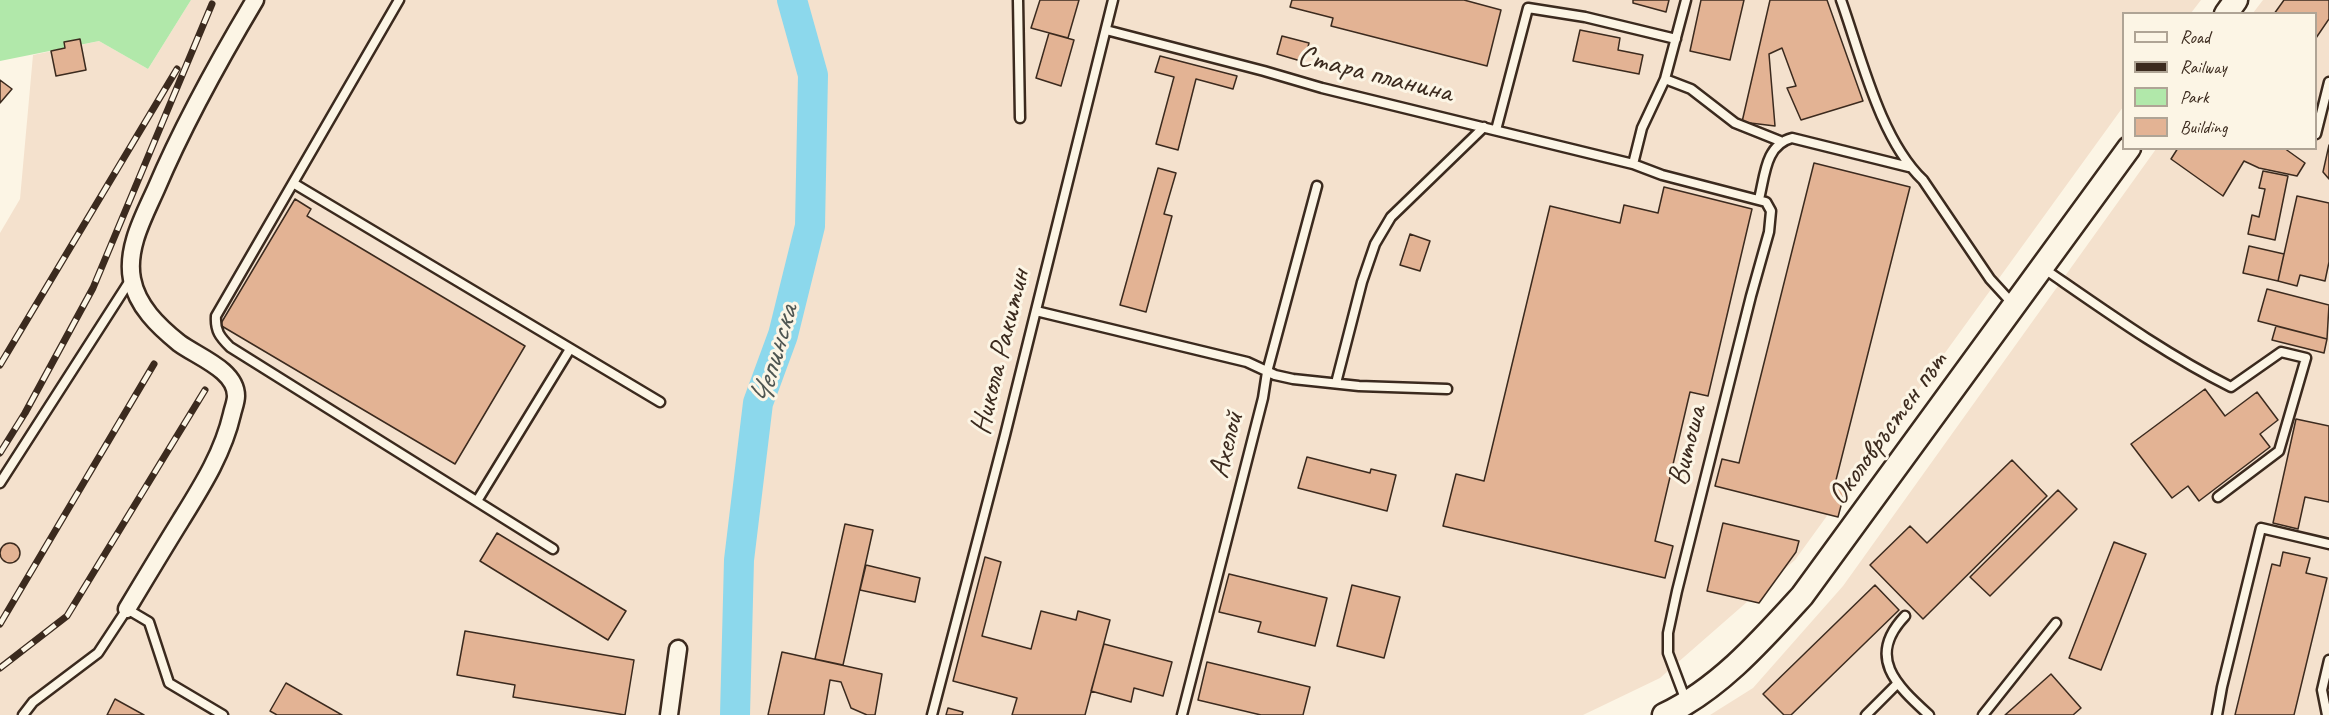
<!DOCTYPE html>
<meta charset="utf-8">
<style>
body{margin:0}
#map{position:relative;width:2329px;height:715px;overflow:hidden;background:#fcf5e5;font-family:Caveat,sans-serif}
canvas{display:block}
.legend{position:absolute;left:2122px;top:12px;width:195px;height:138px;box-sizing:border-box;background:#fcf5e5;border:2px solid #afa495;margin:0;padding:8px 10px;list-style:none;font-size:18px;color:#3b2a1e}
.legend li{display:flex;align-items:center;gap:12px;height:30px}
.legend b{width:30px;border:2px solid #afa495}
</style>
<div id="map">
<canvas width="2329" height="715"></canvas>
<ul class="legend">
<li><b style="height:8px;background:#fcf5e5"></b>Road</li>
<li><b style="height:8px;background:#3b2a1e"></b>Railway</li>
<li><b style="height:16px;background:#b1e8aa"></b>Park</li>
<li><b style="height:16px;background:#e3b394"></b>Building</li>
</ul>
</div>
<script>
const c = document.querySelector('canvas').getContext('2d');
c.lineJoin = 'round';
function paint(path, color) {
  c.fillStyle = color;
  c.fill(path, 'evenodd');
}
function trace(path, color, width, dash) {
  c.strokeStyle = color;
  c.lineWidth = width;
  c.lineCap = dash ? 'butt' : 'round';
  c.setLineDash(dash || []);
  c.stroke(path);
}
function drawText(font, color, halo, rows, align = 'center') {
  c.font = font + ' Caveat,sans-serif';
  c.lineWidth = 6;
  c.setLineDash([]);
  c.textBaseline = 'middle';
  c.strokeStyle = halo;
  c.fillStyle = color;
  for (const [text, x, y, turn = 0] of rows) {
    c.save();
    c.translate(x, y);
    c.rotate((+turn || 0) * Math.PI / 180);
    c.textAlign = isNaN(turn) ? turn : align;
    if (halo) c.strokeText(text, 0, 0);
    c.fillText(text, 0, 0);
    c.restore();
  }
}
const built = new Path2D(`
 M191,0H2201L2191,13L2124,14L2123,107L1795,560L1660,678L1583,715H0V233L20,199L33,55L99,41L148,69Z
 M2263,0H2329V715H1710L1753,688L1843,586L2156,149L2316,148V14L2253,13Z`);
const green = new Path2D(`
 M0,0H191L148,69L99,41L0,61Z`);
const river = new Path2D(`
 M735,715L739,560L758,403L783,335L810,226L813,75L792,0`);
const building = new Path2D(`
 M1040,0H1079L1068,38L1031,28Z
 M1292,0H1464L1501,10L1487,66L1331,26L1333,18L1290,7Z
 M1633,0H1669L1666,12L1633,3Z
 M1701,0H1744L1730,60L1690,51Z
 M1770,0H1827L1863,101L1801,120L1787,88L1796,86L1782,48L1769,54L1775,126L1742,122Z
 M2284,0H2329V19L2316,38V14H2274Z
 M1580,30L1620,38L1618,50L1643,55L1639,74L1573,61Z
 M1049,33L1074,40L1061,86L1036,78Z
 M1282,36L1309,43L1304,62L1277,54Z
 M80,39L86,70L56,76L51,51L65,48L64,42Z
 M1160,56L1237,76L1233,89L1196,79L1178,150L1156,144L1174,77L1155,72Z
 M0,80L12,89L0,103Z
 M2329,145V179L2323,172Z
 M2178,148H2284L2305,163L2297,176L2259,168L2244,161L2223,196L2171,159Z
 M1814,163L1910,187L1835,484L1846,487L1838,517L1715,486L1722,459L1739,463Z
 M1158,168L1176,173L1164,214L1172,216L1146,312L1120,305Z
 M2263,171L2288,176L2275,240L2248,234L2252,215L2259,217L2265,189L2259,188Z
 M1664,187L1752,209L1708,396L1690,392L1655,541L1673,546L1665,578L1443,526L1456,474L1484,481L1550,206L1620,223L1624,205L1658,213Z
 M2297,196L2329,203V262L2325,281L2300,275L2297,286L2278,281Z
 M295,199L311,209L307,216L525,346L455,464L220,325Z
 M1410,234L1430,241L1420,271L1400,265Z
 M2249,246L2284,254L2278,281L2243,273Z
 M2267,289L2329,305L2327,339L2258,321Z
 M2276,326L2327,339L2324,353L2272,340Z
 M2205,389L2225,416L2257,392L2278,420L2260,434L2270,447L2199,501L2188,486L2172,498L2131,444Z
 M2296,419L2329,426V502L2305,497L2298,529L2273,523Z
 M1307,457L1370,473L1371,469L1396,475L1387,511L1298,488Z
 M2012,460L2047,496L1923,619L1870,565L1910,526L1927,543Z
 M2058,490L2077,509L1990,596L1970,577Z
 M1723,523L1799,541L1796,552L1759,603L1707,591Z
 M845,524L873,530L843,665L815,659Z
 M497,533L626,611L608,640L480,561Z
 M2114,542L2146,554L2101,670L2069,658Z
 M0 553a10 10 0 1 1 20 0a10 10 0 1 1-20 0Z
 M2283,552L2310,558L2306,573L2327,578L2294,715H2235L2272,564L2280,566Z
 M985,557L1001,562L982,636L1031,649L1041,611L1076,620L1078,611L1110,620L1085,715H1012L1017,698L953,681Z
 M866,565L920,578L915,602L860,590Z
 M1229,574L1327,598L1315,646L1258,632L1261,622L1219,612Z
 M1352,585L1400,597L1384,658L1337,646Z
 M1875,585L1899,610L1791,715H1784L1763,694Z
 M465,631L634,660L625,715L513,697L515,685L457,675Z
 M1104,644L1172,662L1163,696L1134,688L1131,702L1091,691Z
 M782,652L882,674L875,715H867L851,708L841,682L830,680L824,715H768Z
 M1207,662L1310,687L1303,715H1261L1198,700Z
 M2051,674L2081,708L2073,715H2005Z
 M286,683L342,715H277L270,711Z
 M115,699L144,715H107Z
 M948,708L963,712L962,715H946Z`);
const lane = new Path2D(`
 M399,0L216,316C215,331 220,337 230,347L553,549
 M1018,0L1020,118
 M1841,0C1861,56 1880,139 1923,180L1990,279L2012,303
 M1106,30L1264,71L1322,88L1633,164L1662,175L1766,202L1771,211L1769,232L1751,296L1677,591L1668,633V653L1686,701
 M1665,79L1691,89L1735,123L1780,141
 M1496,130L1528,8L1585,17L1676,39
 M2316,134L2329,82
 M1633,164L1642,128L1665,79L1686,0
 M293,183L660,402
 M1759,199C1765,176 1765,145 1792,138L1909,167
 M2043,268C2104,310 2165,354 2231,387L2281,352L2306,358L2279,451L2218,497
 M1036,311L1247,362L1275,375L1293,379L1359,386L1447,389
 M1336,383L1362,282L1375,244L1391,217L1484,127
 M0,483L131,279
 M477,501L570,349
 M1905,616C1866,657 1896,685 1929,715
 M23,715L33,702L98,653L127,609L149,622L169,683L223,715
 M932,715L1005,435L1113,0
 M1182,715L1263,398L1267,372L1317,186
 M1866,715L1897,684
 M1983,715L2056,623
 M2217,715L2222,687L2261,528L2329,544
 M2327,715L2322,690L2329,660`);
const street = new Path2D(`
 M127,609C145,579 163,549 181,520C202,486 223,453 232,414C233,409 236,402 236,396C236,370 198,357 179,343C158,326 137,306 132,279C126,248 144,216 156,189C184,123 218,62 255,0
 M669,715L678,649`);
const secondary = new Path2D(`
 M2226,14L2236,0
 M1664,715C1719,689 1762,640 1802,596L2129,148`);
const rail = new Path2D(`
 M0,365L177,69
 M0,453L25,413L93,288L212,4
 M0,624L154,364
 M0,668L67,616L205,390`);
const streetNames = [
 ["Стара планина",1375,75,14],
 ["Никола Ракитин",1001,352,-76],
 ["Околовръстен път",1888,429,-54],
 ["Ахелой",1227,445,-76],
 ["Витоша",1688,446,-76]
];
const waterNames = [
 ["Чепинска",775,356,-74]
];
paint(built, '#f4e1cd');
paint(green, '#b1e8aa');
trace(river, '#8cd8ec', 30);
paint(building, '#e3b394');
trace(building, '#3b2a1e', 1.5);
trace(lane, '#3b2a1e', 13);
trace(street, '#3b2a1e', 21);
trace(secondary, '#3b2a1e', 27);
trace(lane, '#fcf5e5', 8);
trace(street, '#fcf5e5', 16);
trace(secondary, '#fcf5e5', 22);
trace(rail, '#3b2a1e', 7);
trace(rail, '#fcf5e5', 4.5, [14]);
drawText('30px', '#3b2a1e', '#fcf5e5', streetNames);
drawText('italic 32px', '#4f5652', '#fcf5e5', waterNames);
</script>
